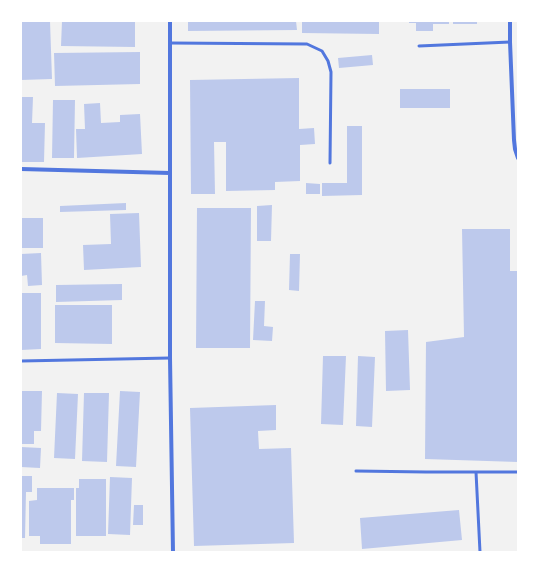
<!DOCTYPE html>
<style>
body{margin:0}
#map{position:relative;width:539px;height:573px;overflow:hidden;background:#f2f2f2;font-family:"Alegreya Sans",sans-serif}
canvas{display:block}
.frame{position:absolute;inset:0;border:22px solid #fff;pointer-events:none}
</style>
<div id="map">
<canvas width="539" height="573"></canvas>
<div class="frame"></div>
</div>
<script>
const c = document.querySelector('canvas').getContext('2d');
c.lineJoin = 'round';
function paint(path, color) {
  c.fillStyle = color;
  c.fill(path, 'evenodd');
}
function trace(path, color, width, dash) {
  c.strokeStyle = color;
  c.lineWidth = width;
  c.lineCap = dash ? 'butt' : 'round';
  c.setLineDash(dash || []);
  c.stroke(path);
}
const building = new Path2D(`
 M21,21H50L52,79L21,80Z
 M62,21H135V47L61,46Z
 M188,21H296L297,30L188,31Z
 M302,21H379V34L302,33Z
 M409,21H449V24H433V31H416V23H409Z
 M453,21H477V24H453Z
 M140,52V84L55,86L54,53Z
 M372,55L373,65L339,68L338,58Z
 M299,78V129L314,128L315,144L300,145V181L275,182V190L226,191V142H214L215,194H191L190,80Z
 M400,89H450V108H400Z
 M21,97H33L32,123H45L44,162H21Z
 M53,100H75L74,158H52Z
 M100,103L101,123L120,122V115L140,114L142,154L77,158L76,129H85L84,104Z
 M347,126H362V195L322,196V183H347Z
 M306,183L320,184V194H306Z
 M126,203V210L60,212V206Z
 M272,205L271,241H257V206Z
 M197,208H251L250,348H196Z
 M139,213L141,267L84,270L83,245L111,244L110,214Z
 M21,218H43V248H21Z
 M462,229H510V271H518V462L425,459L426,342L464,337Z
 M41,253L42,285L28,286L27,275L21,276V254Z
 M290,254H300L299,291L289,290Z
 M122,284V300L56,302V285Z
 M21,293H41V349L21,350Z
 M255,301H265L264,326L273,327L272,341L253,340Z
 M55,305H112V344L55,343Z
 M408,330L410,390L386,391L385,331Z
 M323,356H346L343,425L321,424Z
 M358,356L375,357L372,427L356,426Z
 M21,391H42L41,431H34V444H21Z
 M120,391L140,392L136,467L116,466Z
 M57,393L78,394L75,459L54,458Z
 M84,393H109L107,462L82,461Z
 M276,405V430L258,431L259,449L291,448L294,543L194,546L190,408Z
 M21,447L41,448L40,468L21,467Z
 M21,476H32V492H26L25,538H21Z
 M110,477L132,478L130,535L108,534Z
 M79,479H106V536H76V488H79Z
 M37,488H74V500H71V544H40V536H29V501L37,500Z
 M134,505H143V525H133Z
 M459,510L462,540L362,549L360,518Z`);
const service = new Path2D(`
 M170,43L307,44L322,51L328,61L331,72L330,163
 M419,46L510,42
 M21,361L170,358
 M356,471L426,472H518
 M476,472L480,552`);
const minor = new Path2D(`
 M170,21V358L173,552
 M510,21V42L514,140L515,149L518,158
 M21,169L170,173`);
paint(building, '#bdc9ec');
trace(service, '#5277de', 3);
trace(minor, '#5277de', 4);
</script>
